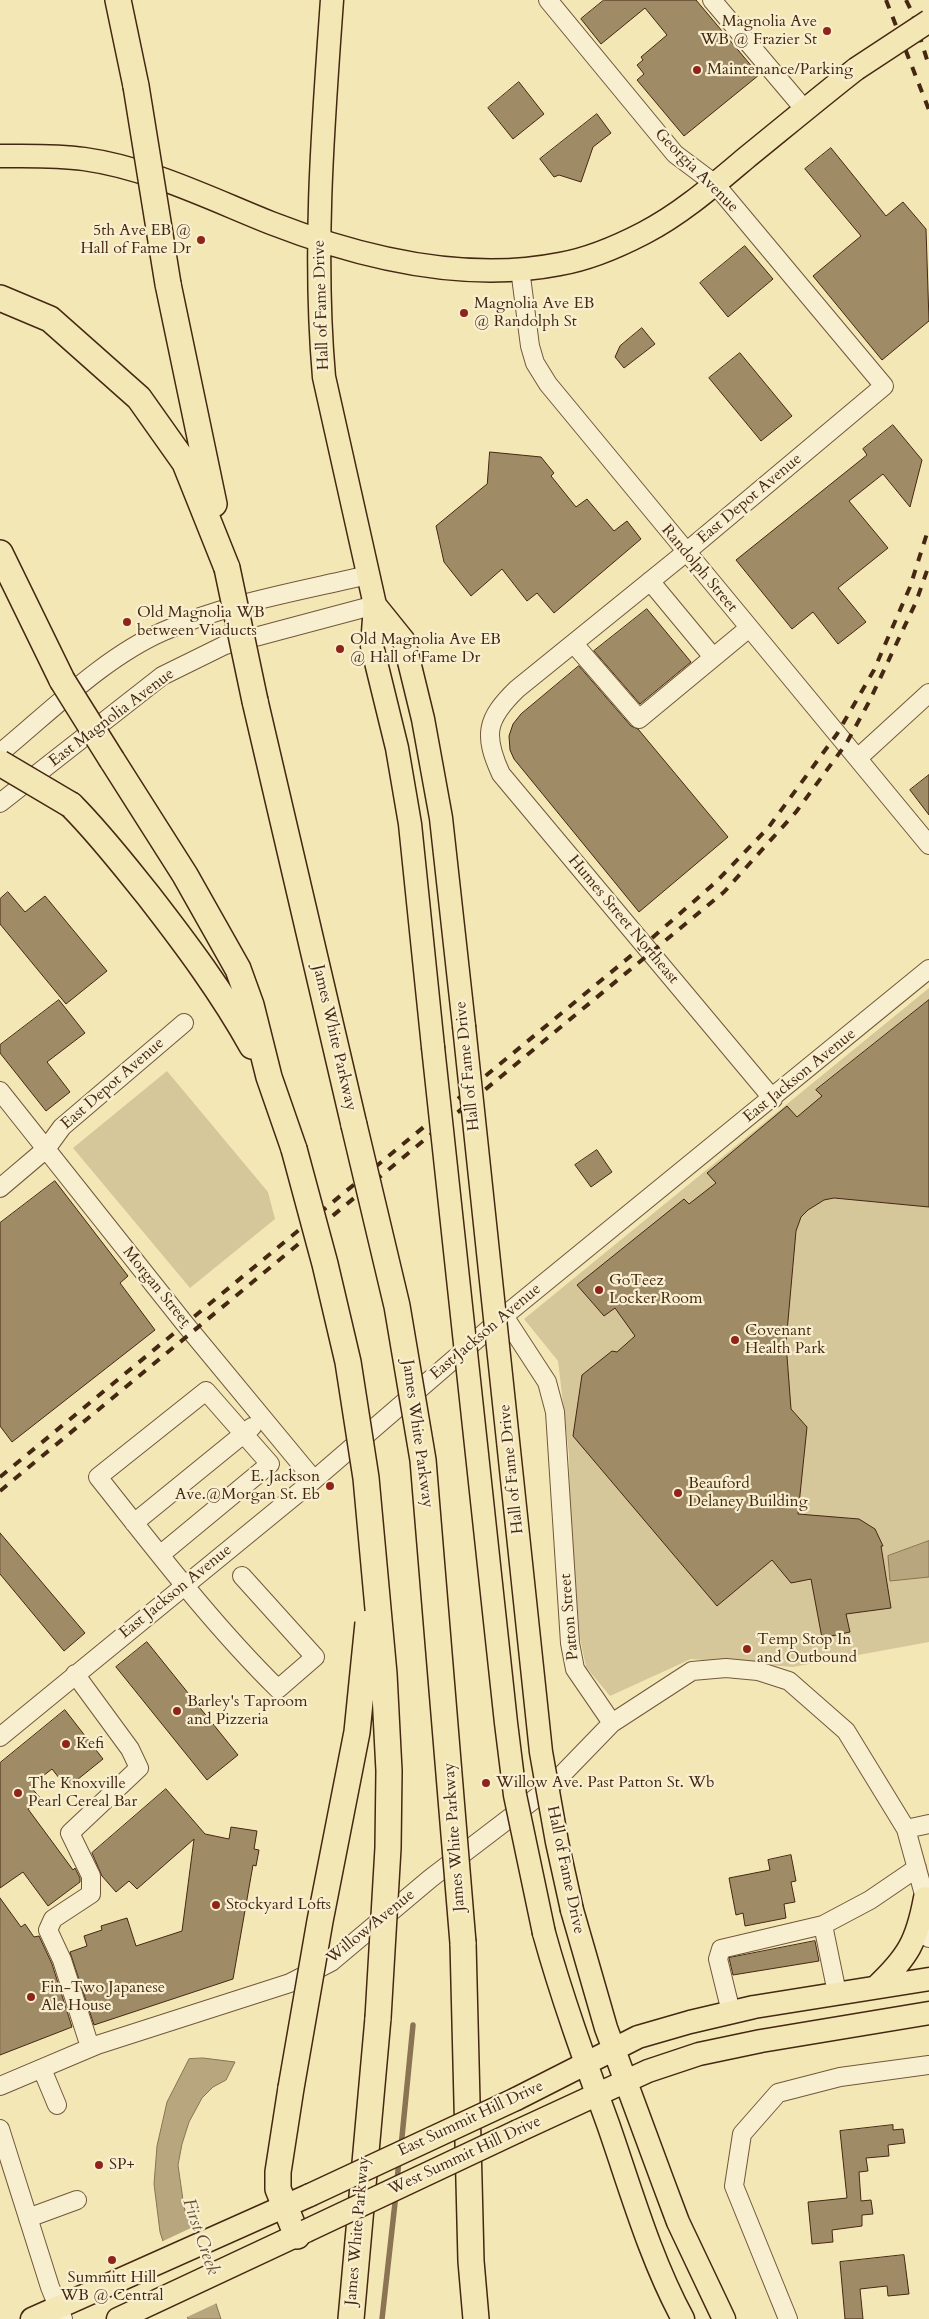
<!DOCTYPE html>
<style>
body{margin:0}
canvas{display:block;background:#f4e7b6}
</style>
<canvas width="929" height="2319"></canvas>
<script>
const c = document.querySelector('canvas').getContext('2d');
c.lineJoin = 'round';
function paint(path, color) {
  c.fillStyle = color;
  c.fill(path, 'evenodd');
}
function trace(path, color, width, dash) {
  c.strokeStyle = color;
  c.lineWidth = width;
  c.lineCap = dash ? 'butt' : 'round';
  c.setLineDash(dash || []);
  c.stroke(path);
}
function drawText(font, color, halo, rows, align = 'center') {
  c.font = font + ' Cardo,serif';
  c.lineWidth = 4.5;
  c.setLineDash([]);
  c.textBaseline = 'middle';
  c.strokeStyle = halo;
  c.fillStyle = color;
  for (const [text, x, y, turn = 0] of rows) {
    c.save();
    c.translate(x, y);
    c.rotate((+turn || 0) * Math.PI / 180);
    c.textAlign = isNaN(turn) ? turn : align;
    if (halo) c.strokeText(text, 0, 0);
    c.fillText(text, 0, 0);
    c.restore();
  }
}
const green = new Path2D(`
 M929,988V1642L793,1667L691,1659L610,1696L586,1667L580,1638L570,1519L569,1454L558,1361L524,1319Z
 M167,1071L268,1192L275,1219L190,1288L73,1148Z`);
const water = new Path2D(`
 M929,1541V1577L890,1581L888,1556Z
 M203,2058L235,2062L226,2080L213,2087L202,2098L189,2122L182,2144L178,2165L184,2207L221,2319H188L160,2232L154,2184L157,2146L167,2102L189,2059Z`);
const pier = new Path2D(`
 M193,2227L217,2303L185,2318L161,2242Z`);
const stream = new Path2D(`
 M401,2147L413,2025
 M397,2182L399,2159
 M382,2319L396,2194`);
const building = new Path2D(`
 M604,0H696L759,75L684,136L637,80L644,74L637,65L643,60L641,57L667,35L645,8L601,44L581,19Z
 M519,82L544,114L513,139L488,108Z
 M597,114L611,133L593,147L581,182L559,175L554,177L540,159Z
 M831,148L886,216L903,202L926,229L929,321L882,360L813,276L861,236L805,169Z
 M745,246L773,279L728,317L700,283Z
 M642,328L655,344L624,368L615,357L620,346Z
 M740,353L792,416L761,441L709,378Z
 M893,425L922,460L910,507L883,474L849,501L888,548L838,588L866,622L838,644L813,612L792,629L736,560L867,455L863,449Z
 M490,452L541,457L554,473L551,476L576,507L587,499L614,531L627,521L641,539L554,613L537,593L527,601L502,569L471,596L444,562L436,526L487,484Z
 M647,609L691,662L640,704L594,651Z
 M579,666L631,726L638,729L728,837L639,912L514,759L510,750L509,736L513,724L521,714Z
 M929,775V815L910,790Z
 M8,892L25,912L45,896L107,971L66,1004L0,924V899Z
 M59,1000L85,1033L47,1062L70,1092L46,1111L0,1053V1045Z
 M929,1000V1207L834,1198L824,1200L808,1210L801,1217L796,1231L786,1343L791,1409L807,1427L798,1514L859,1519L875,1529L883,1546H881L891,1608L846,1614L850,1632L822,1638L811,1579L791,1583L772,1560L717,1606L573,1436L582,1375L612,1351L617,1352L635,1336L615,1308L604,1316L577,1285L684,1199L689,1204L716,1183L707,1173L787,1106L797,1117L822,1096L816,1090Z
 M597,1150L612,1172L591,1187L575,1165Z
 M55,1181L128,1276L120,1283L155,1330L12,1442L0,1426V1223Z
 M0,1533L85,1633L64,1651L0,1574Z
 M147,1642L238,1755L207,1780L116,1667Z
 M65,1710L103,1759L67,1788L52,1769L30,1786L41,1799L28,1809L73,1870L75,1868L80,1878V1882L48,1906L23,1872L0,1888V1763Z
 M166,1789L205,1834L229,1839L231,1827L257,1831L254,1849L259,1850L256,1866L253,1865L233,1979L94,2025L70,1952L87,1946L84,1936L102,1930L101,1926L127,1918L136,1946L182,1931L194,1839L137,1889L129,1881L116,1892L102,1876L92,1853Z
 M791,1855L796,1881L791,1882L795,1902L784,1904L786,1918L745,1926L743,1913L736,1915L729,1878L770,1870L768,1860Z
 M0,1898L21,1927L25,1924L34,1937L39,1936L52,1964L72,2027L0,2055Z
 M815,1941L819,1961L733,1975L729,1958Z
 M893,2125V2130L903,2129L905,2143L888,2145L889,2156L866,2158L868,2171L859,2172L861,2201L871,2200L873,2214L862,2215V2226L832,2230L833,2242L812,2244L808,2202L847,2198L840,2131Z
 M904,2255L909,2294L888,2296L887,2286L860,2289L863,2319H845L840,2262Z`);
const minor = new Path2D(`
 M548,0L675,154L715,184L884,386L685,553L517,689C486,719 483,735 501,774L773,1099
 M712,0L805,110
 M520,269L530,346L535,363L548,384L929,845
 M650,581L713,657
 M574,644L639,719L749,628
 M0,753C50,712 104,657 164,631C228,603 300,591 368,575
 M858,758L929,693
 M0,803L162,676L225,645L375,605
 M0,1091L185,1324L314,1480
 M0,1188L46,1149L62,1127L184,1023
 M504,1316L547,1382L555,1412L570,1643L575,1669L612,1723
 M134,1523L252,1427
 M160,1555L270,1464L206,1391L98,1477C156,1550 212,1624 278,1689L315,1657L242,1576
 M75,1674L130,1749L139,1768L70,1833L91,1876V1894L53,1919L48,1930L62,1960L90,2047
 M0,1737L314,1480L504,1316L929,969
 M906,1829L929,1824
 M823,1925L870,1900L917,1868
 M731,2012L718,1959L721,1949L823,1925L837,1993
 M42,2069L57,2105
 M0,2086L97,2045L290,1983L331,1962L431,1878L549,1788L612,1723L692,1671L726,1668L758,1671L789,1681L846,1731L906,1829L925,1898L929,1938
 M0,2129L50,2287L63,2319
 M28,2218L77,2200
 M788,2319L734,2186L742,2134L778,2093L840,2077L929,2065`);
const major = new Path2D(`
 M332,0C323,125 313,252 324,377L375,605L372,646L397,748L410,824L433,1047
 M0,156C28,156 56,155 84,159C149,168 211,199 271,223C361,258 464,283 560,264C589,259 619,246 644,233C681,214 714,185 746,158C783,128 819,98 856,69
 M375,605L404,641L423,719L441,818L464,1026
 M572,1910L606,2028L663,2182L678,2222L724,2319
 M544,1933C562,1998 585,2061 608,2124C631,2190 650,2258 683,2319
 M876,1987C908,1957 917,1941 925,1898
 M516,2099L638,2037L690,2022L754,2007L929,1979
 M518,2131L648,2071L699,2054L761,2041L929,2013
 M32,2319L310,2195
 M118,2319L306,2231`);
const highway = new Path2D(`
 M118,0L136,86
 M168,284L214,504
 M0,298L50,319L139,398L185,463L227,568
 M0,553L62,680
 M255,701L354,1125
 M112,760L185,875L238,969L251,1005L269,1077L294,1149
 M71,805C99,833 123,864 148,895C186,944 222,992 252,1046
 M463,1943L471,2261L476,2319
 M291,2088L278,2172V2189L297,2236
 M351,2319L378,2018`);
const rail = new Path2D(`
 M886,0L929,110
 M906,0L912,12L929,66
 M0,1477L644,945L716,882L768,828L837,734L874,670L910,587L929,527
 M0,1491L724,892L796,812L846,744L869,702L916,602L929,565`);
const majorBridge = new Path2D(`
 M856,69L929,21
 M464,1026L541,1752L557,1842L572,1910
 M433,1047L506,1723L515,1795L544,1933
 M310,2195L516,2099
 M306,2231L518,2131`);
const highwayBridge = new Path2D(`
 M136,86L168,284
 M227,568L255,701
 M62,680L112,760
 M0,763L71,805
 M354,1125L397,1306L423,1460L463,1943
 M294,1149L325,1264L348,1362L366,1478L384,1674L389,1771L388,1848L378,2018
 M291,2088L320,1921L357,1732L368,1623`);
const markers = [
 [827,31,5,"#8f2418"],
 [697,70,5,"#8f2418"],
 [201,240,5,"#8f2418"],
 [464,313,5,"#8f2418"],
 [127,622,5,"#8f2418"],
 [340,649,5,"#8f2418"],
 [599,1290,5,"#8f2418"],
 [735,1340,5,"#8f2418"],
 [330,1486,5,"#8f2418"],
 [678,1493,5,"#8f2418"],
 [747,1649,5,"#8f2418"],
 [177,1711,5,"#8f2418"],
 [66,1744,5,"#8f2418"],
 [486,1783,5,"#8f2418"],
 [18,1793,5,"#8f2418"],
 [216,1905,5,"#8f2418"],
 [31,1997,5,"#8f2418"],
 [99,2165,5,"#8f2418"],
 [112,2260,5,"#8f2418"]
];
const poiNames = [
 ["Magnolia Ave",817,22,"right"],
 ["WB @ Frazier St",817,40,"right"],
 ["Maintenance/Parking",707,70],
 ["5th Ave EB @",191,231,"right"],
 ["Hall of Fame Dr",191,249,"right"],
 ["Magnolia Ave EB",474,304],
 ["@ Randolph St",474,322],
 ["Old Magnolia WB",137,613],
 ["between Viaducts",137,631],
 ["Old Magnolia Ave EB",350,640],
 ["@ Hall of Fame Dr",350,658],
 ["GoTeez",609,1281],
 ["Locker Room",609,1299],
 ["Covenant",745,1331],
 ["Health Park",745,1349],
 ["E. Jackson",320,1477,"right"],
 ["Ave.@Morgan St. Eb",320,1495,"right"],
 ["Beauford",688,1484],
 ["Delaney Building",688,1502],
 ["Temp Stop In",757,1640],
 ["and Outbound",757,1658],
 ["Barley's Taproom",187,1702],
 ["and Pizzeria",187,1720],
 ["Kefi",76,1744],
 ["Willow Ave. Past Patton St. Wb",496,1783],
 ["The Knoxville",28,1784],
 ["Pearl Cereal Bar",28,1802],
 ["Stockyard Lofts",226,1905],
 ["Fin-Two Japanese",41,1988],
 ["Ale House",41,2006],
 ["SP+",109,2165],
 ["Summitt Hill",112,2278,"center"],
 ["WB @ Central",112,2296,"center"]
];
const streetNames = [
 ["Georgia Avenue",696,171,45],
 ["Hall of Fame Drive",322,305,-92],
 ["East Depot Avenue",750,499,-40],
 ["Randolph Street",699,569,50],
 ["East Magnolia Avenue",112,718,-37],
 ["Humes Street Northeast",623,920,50],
 ["James White Parkway",334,1038,77],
 ["Hall of Fame Drive",468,1066,-96],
 ["East Jackson Avenue",800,1076,-39],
 ["East Depot Avenue",113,1084,-41],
 ["Morgan Street",156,1287,51],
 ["East Jackson Avenue",486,1332,-40],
 ["James White Parkway",417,1434,82],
 ["Hall of Fame Drive",512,1469,-96],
 ["East Jackson Avenue",176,1592,-39],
 ["Patton Street",570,1617,-95],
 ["James White Parkway",455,1837,-94],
 ["Hall of Fame Drive",565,1870,78],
 ["Willow Avenue",371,1927,-39],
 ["East Summit Hill Drive",471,2119,-25],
 ["West Summit Hill Drive",465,2156,-25],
 ["James White Parkway",358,2231,-85]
];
const waterNames = [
 ["First Creek",200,2237,71]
];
paint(green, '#d6c79a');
paint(water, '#b8a67e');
trace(water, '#8a7453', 1);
paint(pier, '#f4e7b6');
trace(stream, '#8a7453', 5.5);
paint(building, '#a08b67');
trace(building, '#452812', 1);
trace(minor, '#71583b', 20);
trace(major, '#452812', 25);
trace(highway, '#452812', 28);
trace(minor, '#f8efd0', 18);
trace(major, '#f4e7b6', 22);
trace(highway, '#f4e7b6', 25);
trace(rail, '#452812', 4, [9, 9]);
trace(majorBridge, '#452812', 25, []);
trace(highwayBridge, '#452812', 28, []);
trace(majorBridge, '#f4e7b6', 22);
trace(highwayBridge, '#f4e7b6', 25);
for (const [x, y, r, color] of markers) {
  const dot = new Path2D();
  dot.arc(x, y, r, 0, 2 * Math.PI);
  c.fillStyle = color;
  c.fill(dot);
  trace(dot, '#f8efd0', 2);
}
drawText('16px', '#452812', '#f8efd0', poiNames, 'left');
drawText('16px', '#452812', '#f8efd0', streetNames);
drawText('italic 18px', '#684e32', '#f8efd0', waterNames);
</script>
